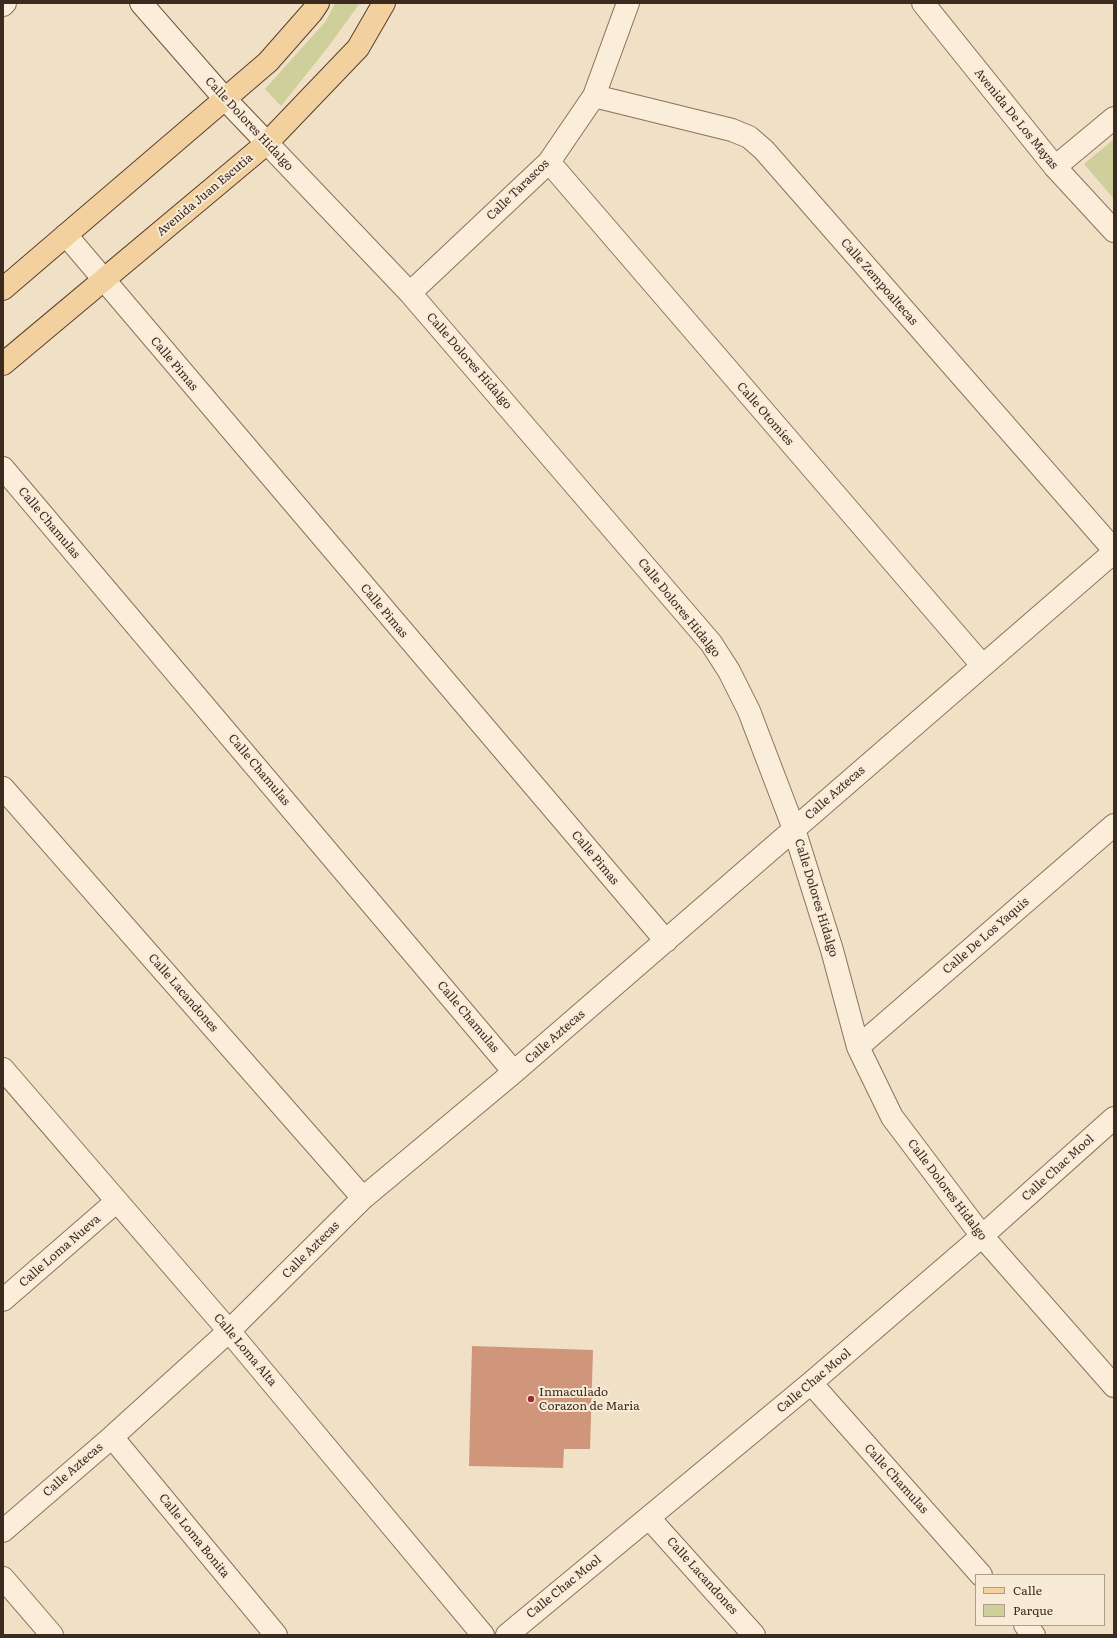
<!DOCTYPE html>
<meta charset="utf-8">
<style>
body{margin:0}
#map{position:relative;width:1117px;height:1638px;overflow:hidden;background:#f0e0c6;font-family:Literata,serif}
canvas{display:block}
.frame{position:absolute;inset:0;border:4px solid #3c2a1f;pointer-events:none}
.legend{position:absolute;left:975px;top:1574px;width:130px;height:52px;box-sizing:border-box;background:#f7ead6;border:1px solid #ac9d8d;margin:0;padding:5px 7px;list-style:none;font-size:12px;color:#3c2a1f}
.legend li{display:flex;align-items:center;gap:8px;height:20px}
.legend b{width:20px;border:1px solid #ac9d8d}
</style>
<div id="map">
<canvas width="1117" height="1638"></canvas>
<div class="frame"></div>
<ul class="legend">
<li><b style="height:5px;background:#f3d19e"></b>Calle</li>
<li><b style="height:11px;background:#cecf9a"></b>Parque</li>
</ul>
</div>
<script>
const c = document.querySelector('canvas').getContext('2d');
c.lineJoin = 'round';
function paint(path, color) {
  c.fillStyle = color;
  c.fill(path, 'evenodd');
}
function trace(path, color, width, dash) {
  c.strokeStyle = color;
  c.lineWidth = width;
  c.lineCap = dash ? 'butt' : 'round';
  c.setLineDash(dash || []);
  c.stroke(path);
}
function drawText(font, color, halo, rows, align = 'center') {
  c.font = font + ' Literata,serif';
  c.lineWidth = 4;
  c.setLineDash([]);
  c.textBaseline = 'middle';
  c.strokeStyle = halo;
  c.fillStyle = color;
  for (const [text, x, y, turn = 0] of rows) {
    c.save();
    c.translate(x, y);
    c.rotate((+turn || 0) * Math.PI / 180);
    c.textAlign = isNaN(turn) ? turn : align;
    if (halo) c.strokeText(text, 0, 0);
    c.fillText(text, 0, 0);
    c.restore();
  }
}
const green = new Path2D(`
 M335,3H360L328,47L281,106L265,89L326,21Z
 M1114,139V199L1084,164Z`);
const building = new Path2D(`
 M472,1346L593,1350L590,1449H564L563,1468L469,1466Z`);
const minor = new Path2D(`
 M3,5L5,3
 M594,96L732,130L749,137L764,150L1114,550
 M267,143L410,293L711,643L729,671L749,711L794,829L832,950L858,1047L892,1117L982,1236L1114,1386
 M549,162L982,665
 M1055,167L1114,118
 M66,235L666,941
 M410,293L549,162L594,96L628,3
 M3,468L514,1072
 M3,788L363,1198
 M858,1047L1114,825
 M3,1069L229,1331L483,1635
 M3,1300L117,1201
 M811,1383L981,1575
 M112,1437L276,1635
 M649,1518L754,1635
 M3,1531L112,1437L229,1331L363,1198L514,1072L1114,552
 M3,1578L52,1635
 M1025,1625L1034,1635
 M507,1635L811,1383L982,1236L1114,1118`);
const tertiary = new Path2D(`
 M923,3L1055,167L1114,231`);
const secondary = new Path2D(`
 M141,3L225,99L267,143`);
const primary = new Path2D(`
 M3,289L268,62L312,12L318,3
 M3,364L267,143L358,48L384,3`);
const markers = [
 [531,1399,4,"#9d2935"]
];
const streetNames = [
 ["Avenida De Los Mayas",1016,119,51],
 ["Calle Dolores Hidalgo",249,124,47],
 ["Calle Tarascos",518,190,-44],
 ["Avenida Juan Escutia",205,195,-40],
 ["Calle Zempoaltecas",879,282,49],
 ["Calle Dolores Hidalgo",469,361,49],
 ["Calle Pimas",174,364,50],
 ["Calle Otomíes",765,414,49],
 ["Calle Chamulas",49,523,50],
 ["Calle Dolores Hidalgo",679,608,51],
 ["Calle Pimas",384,611,50],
 ["Calle Chamulas",259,770,50],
 ["Calle Aztecas",835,793,-41],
 ["Calle Pimas",595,858,50],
 ["Calle Dolores Hidalgo",816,898,73],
 ["Calle De Los Yaquis",986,936,-41],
 ["Calle Lacandones",183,993,49],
 ["Calle Chamulas",468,1017,50],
 ["Calle Aztecas",555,1037,-41],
 ["Calle Chac Mool",1058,1168,-42],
 ["Calle Dolores Hidalgo",947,1190,53],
 ["Calle Aztecas",311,1250,-45],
 ["Calle Loma Nueva",60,1251,-41],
 ["Calle Loma Alta",245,1350,50],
 ["Calle Chac Mool",814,1381,-40],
 ["Calle Aztecas",73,1470,-41],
 ["Calle Chamulas",896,1479,48],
 ["Calle Loma Bonita",194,1536,51],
 ["Calle Lacandones",702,1576,48],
 ["Calle Chac Mool",564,1587,-39]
];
const poiNames = [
 ["Inmaculado",539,1392],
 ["Corazon de Maria",539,1406]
];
paint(green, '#cecf9a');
paint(building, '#cf967b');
trace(minor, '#8c715b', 24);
trace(tertiary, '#8c715b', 24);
trace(secondary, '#6e523e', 24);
trace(primary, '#5a3f2f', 24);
trace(minor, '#faeeda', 22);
trace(tertiary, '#faeeda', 22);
trace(secondary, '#faeeda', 22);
trace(primary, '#f3d19e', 22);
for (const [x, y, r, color] of markers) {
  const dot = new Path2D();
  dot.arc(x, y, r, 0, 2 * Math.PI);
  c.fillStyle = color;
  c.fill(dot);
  trace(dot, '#f7ead6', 1.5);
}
drawText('12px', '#3c2a1f', '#f7ead6', streetNames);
drawText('12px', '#3c2a1f', '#f7ead6', poiNames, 'left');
</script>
